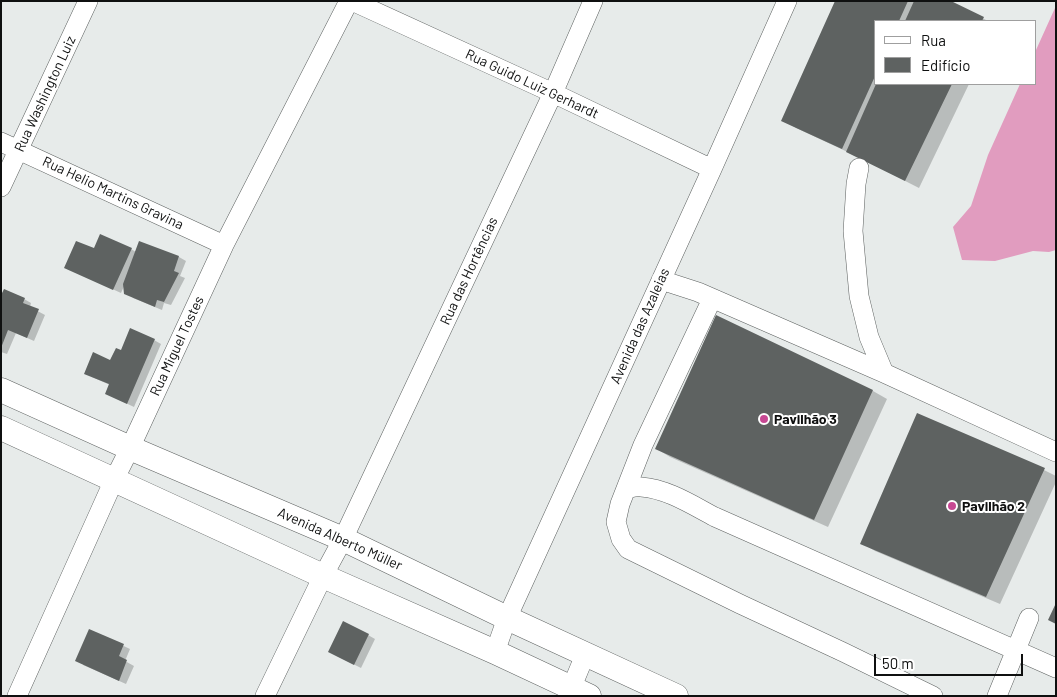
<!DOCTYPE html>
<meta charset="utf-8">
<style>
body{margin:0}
#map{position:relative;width:1057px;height:697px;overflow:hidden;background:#e7ebea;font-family:Barlow,sans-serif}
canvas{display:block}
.frame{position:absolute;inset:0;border:2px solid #0f1010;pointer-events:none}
.legend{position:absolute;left:874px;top:20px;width:162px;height:65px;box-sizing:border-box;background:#fff;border:1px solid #9f9f9f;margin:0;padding:6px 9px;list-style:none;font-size:15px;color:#0f1010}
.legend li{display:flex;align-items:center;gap:10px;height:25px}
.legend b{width:25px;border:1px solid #9f9f9f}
.scale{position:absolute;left:874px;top:654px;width:149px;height:22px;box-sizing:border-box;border:2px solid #0f1010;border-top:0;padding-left:6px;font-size:15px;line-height:18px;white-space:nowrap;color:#0f1010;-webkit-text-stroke:4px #fff;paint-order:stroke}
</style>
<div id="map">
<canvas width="1057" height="697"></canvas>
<div class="frame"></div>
<ul class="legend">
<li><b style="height:6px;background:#fff"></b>Rua</li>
<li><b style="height:14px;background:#5e6261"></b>Edifício</li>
</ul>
<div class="scale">50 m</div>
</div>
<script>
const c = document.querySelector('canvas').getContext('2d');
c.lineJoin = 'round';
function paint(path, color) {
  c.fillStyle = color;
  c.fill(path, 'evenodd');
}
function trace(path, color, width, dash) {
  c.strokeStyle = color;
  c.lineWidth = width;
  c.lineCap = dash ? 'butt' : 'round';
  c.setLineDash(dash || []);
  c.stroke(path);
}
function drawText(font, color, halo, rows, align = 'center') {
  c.font = font + ' Barlow,sans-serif';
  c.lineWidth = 4;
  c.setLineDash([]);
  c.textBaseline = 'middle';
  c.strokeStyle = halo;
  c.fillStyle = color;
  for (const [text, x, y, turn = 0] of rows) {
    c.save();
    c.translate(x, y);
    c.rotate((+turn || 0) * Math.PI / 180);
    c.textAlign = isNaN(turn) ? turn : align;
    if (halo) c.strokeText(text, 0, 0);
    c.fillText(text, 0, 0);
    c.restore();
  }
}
const forest = new Path2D(`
 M1055,8L1056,250L1049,252L1033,251L995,261L962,260L953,227L971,206L988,155L1020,84H1036V50Z`);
const shadow = new Path2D(`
 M837,1H948L988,21H876V84H969L919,188L854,155L796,128L783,120Z
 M140,242L179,257L186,261L180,276L185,278L171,305L164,303L162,310L133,298L125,284L121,293L73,271L94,250L131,249L136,252Z
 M1,298L24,299L31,303L30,307L45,315L34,341L16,333L7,354L1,352Z
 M717,317L873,391L887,399L828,527L670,457L657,449Z
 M154,340L161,344L134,407L113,397L110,385L92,377L121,351Z
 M918,415L1044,470L1056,476V482L1000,604L875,551L862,543Z
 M90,630L130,649L125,661L134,666L126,684L83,665Z
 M368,635L375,639L361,668L337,656Z`);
const building = new Path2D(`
 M835,1H908L899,21H876V74L842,149L781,121Z
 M914,1H951L984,17L982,21H905Z
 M876,84H952L905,181L846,152Z
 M100,234L132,248L113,290L64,268L76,241L94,248Z
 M139,241L179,256L174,271L179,273L164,302L157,300L155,307L124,294L123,284Z
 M4,289L25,298L23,303L39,309L27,338L8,330L1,348V295Z
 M716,315L873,390L814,520L655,449Z
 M130,328L155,339L127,404L105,394L109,384L84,374L93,352L110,360L116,348L121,350Z
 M917,413L1045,468L986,597L860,544Z
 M1056,603V624L1048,620Z
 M343,621L369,634L354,665L328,652Z
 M89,629L124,644L119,656L127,660L119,681L75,661Z`);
const minor = new Path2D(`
 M352,1L553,93L712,169
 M1,142L224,245
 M859,168L856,184L853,231L859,296L869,337L884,373
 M1,187L88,1
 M661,280L698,292L884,373L1056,452
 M712,299L643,445L620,504L616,522L621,539L628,549L740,604L843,652L933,696
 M626,489C631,488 636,486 641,487C668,489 692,505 715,517L1056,668
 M495,652L507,618L712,169L787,1
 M17,696L114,480L130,448L224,245L349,1
 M265,696L323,576L343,539L553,93L593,1
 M568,696L585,655
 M997,696L1029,618`);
const major = new Path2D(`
 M1,390L130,448L343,539L507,618L676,696
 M1,428L323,576L495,652L589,696`);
const markers = [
 [764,419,5,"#c74893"],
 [952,506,5,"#c74893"]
];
const streetNames = [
 ["Rua Guido Luiz Gerhardt",532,84,25],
 ["Rua Washington Luiz",45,94,-65],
 ["Rua Helio Martins Gravina",113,193,25],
 ["Rua das Hortências",469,271,-65],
 ["Avenida das Azaleias",640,326,-66],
 ["Rua Miguel Tostes",177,346,-65],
 ["Avenida Alberto Müller",340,539,24]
];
const poiNames = [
 ["Pavilhão 3",774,419],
 ["Pavilhão 2",962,506]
];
paint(forest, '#e19cbf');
paint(shadow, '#0003');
paint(building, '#5e6261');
trace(minor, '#5d6160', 20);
trace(major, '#5d6160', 25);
trace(minor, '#fff', 19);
trace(major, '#fff', 24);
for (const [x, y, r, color] of markers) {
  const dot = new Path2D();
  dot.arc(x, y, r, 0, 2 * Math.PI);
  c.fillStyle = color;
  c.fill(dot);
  trace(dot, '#fff', 2);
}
drawText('14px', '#0f1010', '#fff', streetNames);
drawText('bold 14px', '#0f1010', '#fff', poiNames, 'left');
</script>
